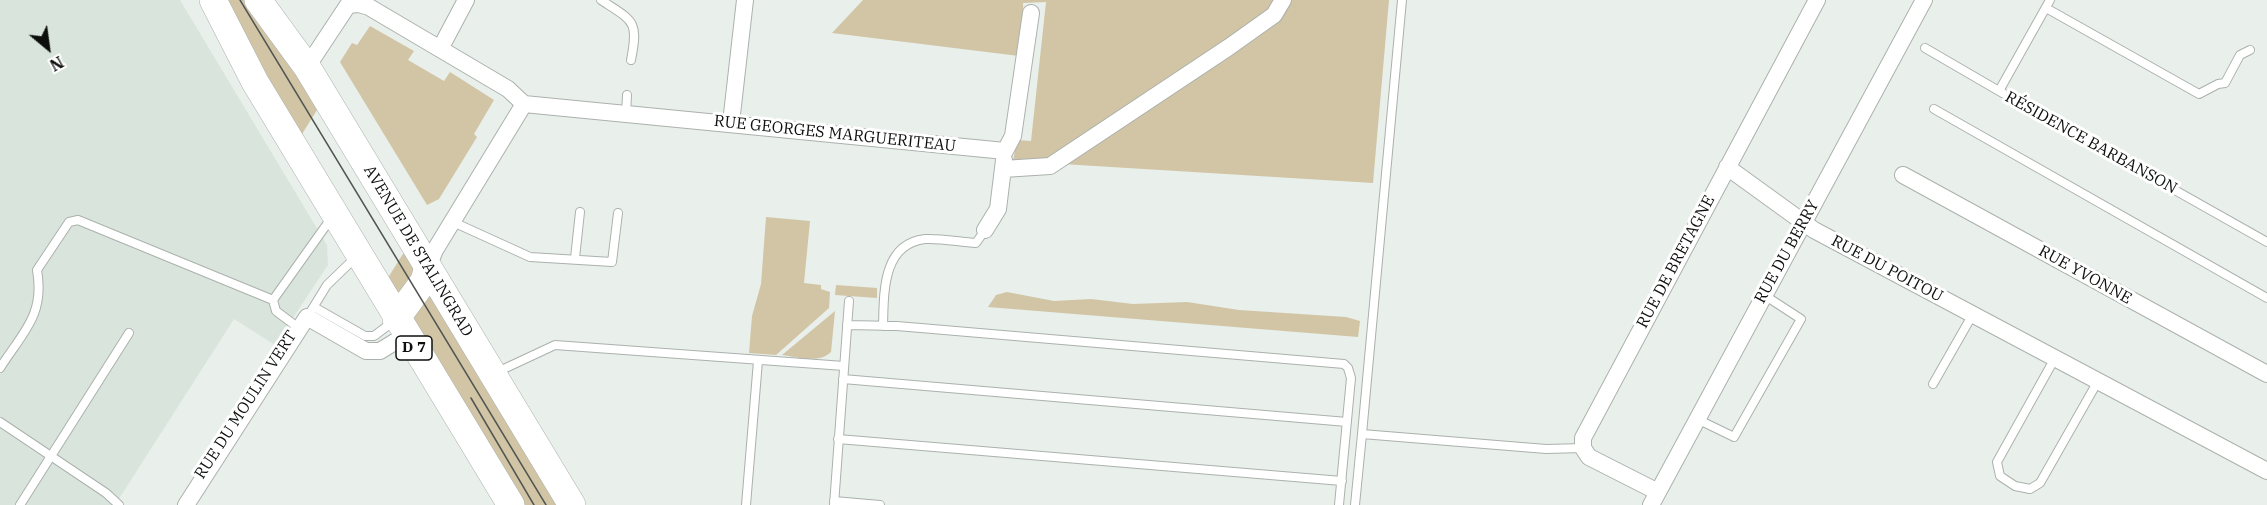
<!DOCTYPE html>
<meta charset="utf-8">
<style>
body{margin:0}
#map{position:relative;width:2267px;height:505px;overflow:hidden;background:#e9efea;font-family:"IBM Plex Serif",serif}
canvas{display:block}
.north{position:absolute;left:18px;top:18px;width:60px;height:60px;-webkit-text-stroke:4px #fff;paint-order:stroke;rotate:151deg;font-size:16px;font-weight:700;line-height:24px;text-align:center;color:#0d0f0d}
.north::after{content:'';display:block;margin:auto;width:21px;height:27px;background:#0d0f0d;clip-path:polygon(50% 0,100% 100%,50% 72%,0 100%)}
</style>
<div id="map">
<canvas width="2267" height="505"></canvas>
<div class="north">N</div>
</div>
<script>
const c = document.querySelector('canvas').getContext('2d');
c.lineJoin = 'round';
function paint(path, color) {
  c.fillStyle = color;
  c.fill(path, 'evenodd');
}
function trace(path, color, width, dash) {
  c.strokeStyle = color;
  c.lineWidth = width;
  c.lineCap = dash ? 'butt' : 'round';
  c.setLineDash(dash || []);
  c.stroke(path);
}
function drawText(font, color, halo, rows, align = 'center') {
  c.font = font + ' "IBM Plex Serif",serif';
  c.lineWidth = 6;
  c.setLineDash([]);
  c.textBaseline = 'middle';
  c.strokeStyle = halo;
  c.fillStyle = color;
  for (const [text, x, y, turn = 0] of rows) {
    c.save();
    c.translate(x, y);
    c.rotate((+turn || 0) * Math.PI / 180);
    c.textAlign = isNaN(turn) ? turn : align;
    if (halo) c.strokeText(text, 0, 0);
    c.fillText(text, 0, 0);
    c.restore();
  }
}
const built = new Path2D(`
 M0,0H180L327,245L328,265L275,345L234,319L115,505H0Z`);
const green = new Path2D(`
 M222,0H249L320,105L299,139Z
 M863,0H1389L1373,183L1013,161L1017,140L1031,141L1046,2L1023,3L1024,29L1019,56L832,33Z
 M370,26L414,51L408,60L444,81L450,72L494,100L474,134L477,137L439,199L427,205L340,62L352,43L357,45Z
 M766,217L810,221L804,283L821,285V289L830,292L829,308L776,355L749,353L752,316L761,284Z
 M406,249L418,266L398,299L386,281Z
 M836,285L877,288V298L835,295Z
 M431,289L563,505H521L410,323Z
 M1007,292L1054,301L1091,299L1133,304L1187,302L1239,310L1346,317L1360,321L1358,337L988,307L996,295Z
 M835,311L831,352C819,364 797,357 782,355Z`);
const lane = new Path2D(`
 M601,0C633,21 639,20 631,60
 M2050,0L1999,91L2267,242
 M2046,8L2199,94L2218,84L2225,83L2240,55L2250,50
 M1925,48L1999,91
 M1934,109L2267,298
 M626,114L627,95
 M453,222L530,257L612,262L618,213
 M575,258L580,212
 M273,300L276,311L300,329
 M314,307L365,336H374L394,321
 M311,311L327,285L356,257
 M847,325L897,326L1344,364L1348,368L1351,378L1339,505
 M883,326C884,293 882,244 925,239C941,238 959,242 976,243L985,230
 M2055,358L1997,462L2000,476L2015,486L2030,489L2040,483L2098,381
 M0,368C23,332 45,315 37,270L69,222L78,220L273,300L332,217
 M495,373L555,345L844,366
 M843,379L1347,422
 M1933,384L1973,314
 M1699,420L1734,437L1801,319L1764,295
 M0,422L106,493L119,505
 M1362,434L1402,0
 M838,439L1342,481
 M834,501L880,505
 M20,505L129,333
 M746,505L758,361
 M834,505L849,301
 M1355,505L1362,434L1546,449L1583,448`);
const street = new Path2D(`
 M440,49L466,0
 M307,67L348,5L359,4L369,7L508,89L524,104L435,250L428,267
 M524,104L1005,151L1013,136L1031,13
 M731,123L745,0
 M1727,167L1814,230L2267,471
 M1003,169L1050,166L1229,47L1274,15L1283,0
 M1903,175L2267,374
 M985,230L998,209L1004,160
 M1658,492L1589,457L1583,448V438L1817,0
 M186,505L307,317L366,351H380L406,335
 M1651,505L1924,0`);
const primary = new Path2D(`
 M213,0L255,82L511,505
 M258,0L307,67L572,505
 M396,319L424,281L428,267`);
const tram = new Path2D(`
 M240,0L546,505
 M471,398L534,505`);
const shields = [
 [414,348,36]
];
const shieldNames = [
 ["D 7",414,348]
];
const streetNames = [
 ["RUE GEORGES MARGUERITEAU",835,134,6],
 ["RÉSIDENCE BARBANSON",2091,143,29],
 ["AVENUE DE STALINGRAD",418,251,59],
 ["RUE DU BERRY",1787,252,-61],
 ["RUE DE BRETAGNE",1676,262,-62],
 ["RUE DU POITOU",1887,269,28],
 ["RUE YVONNE",2085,275,29],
 ["RUE DU MOULIN VERT",246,405,-57]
];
paint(built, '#d9e5dc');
paint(green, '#d1c5a5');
trace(lane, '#abb1ac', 10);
trace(street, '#abb1ac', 18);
trace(primary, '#abb1ac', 28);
trace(lane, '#fff', 8);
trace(street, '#fff', 16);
trace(primary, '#fff', 27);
trace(tram, '#525653', 1.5);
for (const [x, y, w] of shields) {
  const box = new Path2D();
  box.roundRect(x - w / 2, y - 12, w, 24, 4.5);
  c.fillStyle = '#fff';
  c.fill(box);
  trace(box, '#0d0f0d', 1.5);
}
drawText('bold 15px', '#0d0f0d', null, shieldNames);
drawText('16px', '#0d0f0d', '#fff', streetNames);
</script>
